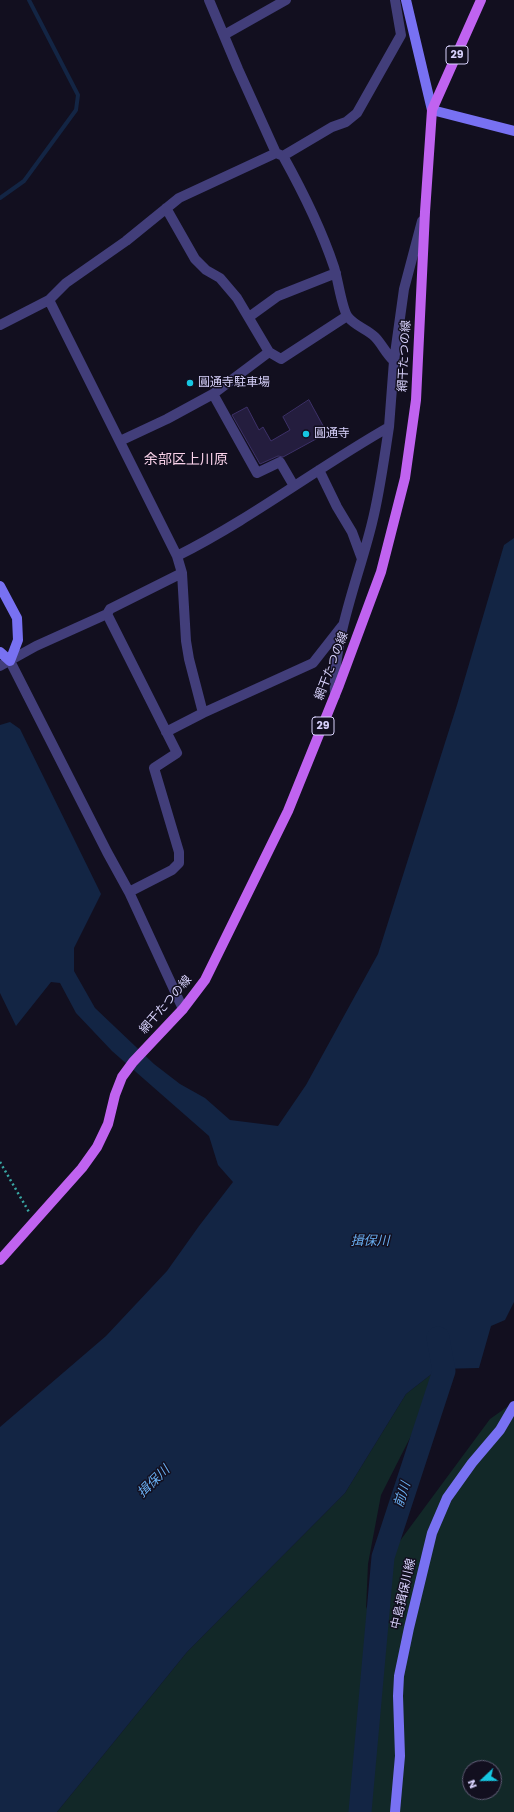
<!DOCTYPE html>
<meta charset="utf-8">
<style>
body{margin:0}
#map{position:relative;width:514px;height:1812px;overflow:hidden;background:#120f1f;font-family:Poppins,sans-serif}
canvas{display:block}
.north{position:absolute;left:462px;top:1760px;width:40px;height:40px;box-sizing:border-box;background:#120f1f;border:1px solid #615d77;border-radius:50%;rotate:248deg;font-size:11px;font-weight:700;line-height:16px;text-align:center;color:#d7d1fb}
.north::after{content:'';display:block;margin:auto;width:14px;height:18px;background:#16c7e2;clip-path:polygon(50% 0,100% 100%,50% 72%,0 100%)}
</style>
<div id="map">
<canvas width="514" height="1812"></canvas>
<div class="north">N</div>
</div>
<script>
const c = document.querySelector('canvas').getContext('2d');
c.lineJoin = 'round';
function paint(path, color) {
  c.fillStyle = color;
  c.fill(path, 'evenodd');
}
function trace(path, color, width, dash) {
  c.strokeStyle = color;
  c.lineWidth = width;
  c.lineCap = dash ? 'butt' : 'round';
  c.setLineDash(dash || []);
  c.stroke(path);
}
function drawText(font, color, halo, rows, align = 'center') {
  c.font = font + ' Poppins,"Noto Sans JP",sans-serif';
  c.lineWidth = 3;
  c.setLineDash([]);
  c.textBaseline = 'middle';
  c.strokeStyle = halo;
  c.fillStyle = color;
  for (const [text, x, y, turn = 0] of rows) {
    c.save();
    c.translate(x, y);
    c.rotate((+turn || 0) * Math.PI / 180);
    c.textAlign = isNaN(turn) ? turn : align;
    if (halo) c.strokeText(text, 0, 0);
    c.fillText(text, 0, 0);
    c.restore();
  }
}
const green = new Path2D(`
 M438,1369L449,1375L443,1392L414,1430L381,1495L368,1564L366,1609L388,1557L490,1419L514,1402V1812H57L187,1652L345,1493L406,1394ZM470,1768H494V1792H470Z`);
const water = new Path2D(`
 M514,538V1302L505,1320L491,1326L479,1368L438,1369L406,1394L345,1493L187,1652L57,1812H0V1427L106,1336L167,1271L199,1226L233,1182L218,1165L209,1136L112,1051L76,1013L60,983L51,982L16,1026L0,993V725L10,722L20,729L101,894L74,948V971L95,1008L154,1064L180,1084L205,1098L230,1120L278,1126L306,1085L378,954L457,705L504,545Z`);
const stream = new Path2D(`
 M0,198L24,181L76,110L78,95L29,0`);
const river = new Path2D(`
 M360,1812L383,1557L444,1371L438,1338`);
const building = new Path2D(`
 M309,400L327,433L283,457L278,456L260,464L232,415L247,407L259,430L263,427L271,441L290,430L283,417Z`);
const path = new Path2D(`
 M0,1162L29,1212`);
const street = new Path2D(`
 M209,0L238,69L276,153L283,156C303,192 321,228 334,267C338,279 342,310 348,317C355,326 367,329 375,337C382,344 386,354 394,361
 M224,35L286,0
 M283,156L332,127L346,122L357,113L401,35L395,0
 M166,208L195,259L206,270L220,278L237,298L269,352L281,359L347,316
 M249,317L278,296L336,273
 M0,325L49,300L66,283L126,241L179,198L276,153
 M213,394L257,473L280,462L294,486
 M120,441L167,419L213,394L269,352
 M319,470L337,507L352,532L362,559
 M177,556C251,519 317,468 389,427L394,361L404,289L422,221
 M182,573L186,641L189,659L203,713
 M107,614L177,753L154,768L179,852V863L172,870L129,892
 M10,661L107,852L129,892L183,1009
 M0,666L36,646L107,614L110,609L182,573L177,556L49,300
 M335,696C332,640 359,577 372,523C380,491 384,459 389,427
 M166,732L203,713L313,663L342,626`);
const secondary = new Path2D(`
 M406,0L432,110L514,131
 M0,586L17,618L18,640L10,661L0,652
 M395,1812L400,1756L398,1696L399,1676L409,1628L432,1533L447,1498L472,1463L500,1430L514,1406`);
const primary = new Path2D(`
 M0,1260L82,1168L97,1147L108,1124L115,1095L122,1077L133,1062L183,1009L205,980L288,811L339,685L381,572L405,478L416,400L425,212L432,110L481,0`);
const markers = [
 [190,383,4,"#16c7e2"],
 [306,434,4,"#16c7e2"]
];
const shields = [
 [457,55,22],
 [323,726,22]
];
const shieldNames = [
 ["29",457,55],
 ["29",323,726]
];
const streetNames = [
 ["網干たつの線",405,356,-87],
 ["網干たつの線",332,666,-69],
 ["網干たつの線",166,1005,-49],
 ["中島揖保川線",404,1594,-77]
];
const poiNames = [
 ["圓通寺駐車場",198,383],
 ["圓通寺",314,434]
];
const waterNames = [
 ["揖保川",370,1242],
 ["揖保川",154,1482,-45],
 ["前川",403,1495,-72]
];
const quarterNames = [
 ["余部区上川原",186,460]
];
paint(green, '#122828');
paint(water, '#132544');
trace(stream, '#132544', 4);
trace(river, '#132544', 23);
paint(building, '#241d3e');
trace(building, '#3d3168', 1);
trace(path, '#39a7a3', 2.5, [2, 3]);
trace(street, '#423e7a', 10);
trace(secondary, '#7871f2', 10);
trace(primary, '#c063f0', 10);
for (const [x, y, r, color] of markers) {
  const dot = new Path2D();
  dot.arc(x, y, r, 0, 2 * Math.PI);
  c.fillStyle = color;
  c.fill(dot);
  trace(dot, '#120f1f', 1.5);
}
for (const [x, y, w] of shields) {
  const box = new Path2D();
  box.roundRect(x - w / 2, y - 9, w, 18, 3);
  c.fillStyle = '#120f1f';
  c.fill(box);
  trace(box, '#d7d1fb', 1);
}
drawText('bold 11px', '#d7d1fb', null, shieldNames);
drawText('12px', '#d7d1fb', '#120f1f', streetNames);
drawText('12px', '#d7d1fb', '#120f1f', poiNames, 'left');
drawText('italic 13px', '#69aef1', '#120f1f', waterNames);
drawText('14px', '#fbd3eb', '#120f1f', quarterNames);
</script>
